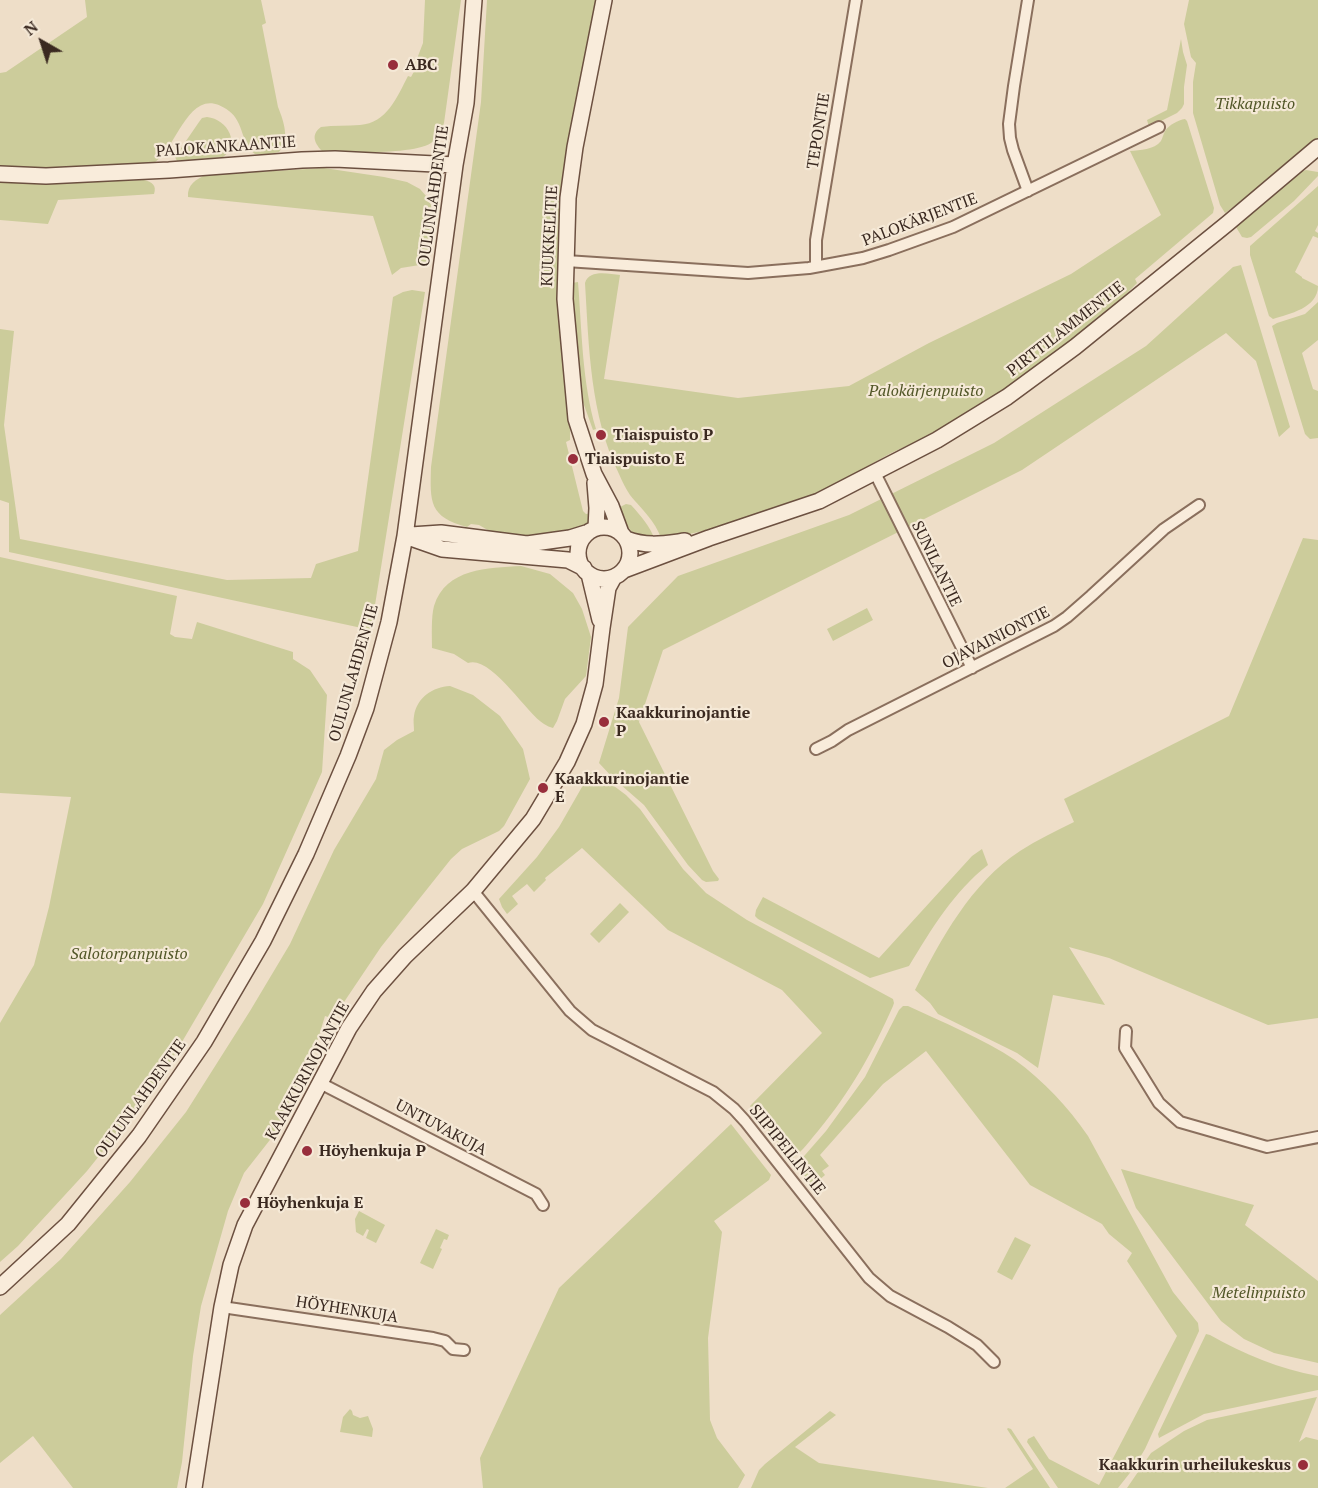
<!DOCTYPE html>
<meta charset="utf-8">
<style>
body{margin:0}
#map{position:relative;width:1318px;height:1488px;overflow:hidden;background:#eedec8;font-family:"PT Serif",serif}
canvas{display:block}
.north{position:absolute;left:12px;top:12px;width:60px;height:60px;-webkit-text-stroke:4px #f5e9d7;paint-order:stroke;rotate:321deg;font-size:16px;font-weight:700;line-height:24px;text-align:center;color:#3a2920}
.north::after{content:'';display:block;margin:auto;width:21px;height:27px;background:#3a2920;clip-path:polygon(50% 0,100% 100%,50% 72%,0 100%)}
</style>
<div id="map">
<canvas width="1318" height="1488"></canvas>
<div class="north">N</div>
</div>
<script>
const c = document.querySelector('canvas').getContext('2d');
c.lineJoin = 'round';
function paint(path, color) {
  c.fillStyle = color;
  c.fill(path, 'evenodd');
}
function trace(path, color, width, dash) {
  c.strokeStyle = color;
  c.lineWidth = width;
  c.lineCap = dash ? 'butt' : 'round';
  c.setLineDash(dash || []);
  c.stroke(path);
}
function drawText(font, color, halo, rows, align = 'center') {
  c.font = font + ' "PT Serif",serif';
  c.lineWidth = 4.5;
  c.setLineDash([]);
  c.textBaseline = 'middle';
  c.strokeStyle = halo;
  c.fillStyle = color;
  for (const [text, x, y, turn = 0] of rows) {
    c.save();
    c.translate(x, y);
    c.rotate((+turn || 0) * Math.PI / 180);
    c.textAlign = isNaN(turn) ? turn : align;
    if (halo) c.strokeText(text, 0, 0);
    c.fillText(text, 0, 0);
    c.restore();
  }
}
const green = new Path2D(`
 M85,0H261L266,23L262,25L278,107C284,122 290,139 279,152L265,155L255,154C241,144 244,122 229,111C188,80 178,151 152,164L46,169L0,168V73L6,72L87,17Z
 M425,0H461L444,123C441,130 438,139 431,143C413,155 347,152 323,152C315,144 310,135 321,127C334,125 347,126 360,125C387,123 397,97 408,76L411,77L417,66L415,64L423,43Z
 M487,0H597L561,195L558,259L559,299L562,360L570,420V440L566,442L583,511L586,514L593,513L591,518L587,524L578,529L540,537H521L493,533L479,525L471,524L467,527C429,517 430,502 431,467L481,102Z
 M1189,0H1318V139L1259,188L1225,213L1220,205L1193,113V82L1196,63L1191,57L1184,24Z
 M1181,39L1183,52L1187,65L1184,87V104L1182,108L1177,113L1149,127L1147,120L1167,110Z
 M207,117C228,119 241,145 223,157L177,161L175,157L199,122L202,118Z
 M1185,119L1187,121L1214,208L1213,213L1135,279L1137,283L1106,315L1004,391L946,428L891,453L850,476L814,494L760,515L703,531L662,540C654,519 643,511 630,495C626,489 622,481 619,474C590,415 589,348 585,283C589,269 609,274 620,275L604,379L738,398L849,386L929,343L1071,274L1161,215L1130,151C1140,150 1154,150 1161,141C1162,139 1164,133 1165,131C1169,125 1178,120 1185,119Z
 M324,168L384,177L407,182L420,189L426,196L431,205V214L426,264L401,268L392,275L373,216L188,197C187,185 196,179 206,175Z
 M1306,170L1318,172V176L1294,201L1251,237L1247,238L1242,237L1236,227L1298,173Z
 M144,180C152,182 157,185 154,194L58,200L48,224L0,220V182L46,183Z
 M1318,186V225L1315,231L1318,233V238L1313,236L1295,272L1302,277V278L1318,286C1318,308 1289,314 1273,319L1269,316L1250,255V246Z
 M1241,265L1290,427L1279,437L1256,361L1226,333L1022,470L663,650L639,722L713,871L719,879L718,881L706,882L702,880L688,865L644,805L613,778L599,763L619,698L628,627L678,576L849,515L994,443L1146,346L1233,267Z
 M578,282C582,332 582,382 596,429L593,430L579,391L572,292V283Z
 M412,290L425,292L371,630L9,552V503L0,500V329L14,331L4,425L20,539L227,580L311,578L316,564L358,551L393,297L403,292Z
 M1318,302V340L1302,353L1313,389L1318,391V438L1310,439L1305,434L1272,326L1277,323L1305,314Z
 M626,504L631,505C641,516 650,526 655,540L633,534L616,509Z
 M1303,538L1318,540V1018L1268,1025L1109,958L1069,947L1105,1005L1053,995L1038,1068L1017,1053L938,1014L930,1003L915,990C941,939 971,883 1020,851C1037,840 1056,831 1074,822L1064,799L1229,716Z
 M0,557L177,596L170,634L175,637L192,639L197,622L293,652V659L310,670L327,695L322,772L263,904L159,1081L87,1171L18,1246L0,1262V1023L34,965L49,907L71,797L0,793Z
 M521,566L550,574L573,593L582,609L591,637L586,676L565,699L557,721L553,728C550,727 547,726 544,724C526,713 491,655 468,663L454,654L432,648C432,636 431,617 434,606C446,568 488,568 521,566Z
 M867,608L873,620L833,641L827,629Z
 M450,686L473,695L500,716L523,749L530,779L504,826L499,831L462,849L451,859L381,947L340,1008L331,1018L325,1016L317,1042L273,1136L244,1173L228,1211L201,1306L193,1356L182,1462L177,1488H73L33,1436L0,1463V1315L61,1259L130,1182L186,1112L250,1011L290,944L334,850L376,779L384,750L397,740L414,731C414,726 413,720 414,716C417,697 433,687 450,686Z
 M592,772L610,783L626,795L640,809L683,869L706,893L747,920L893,999L894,1003L893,1006C872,1053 851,1091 818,1131C810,1140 803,1151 793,1158L789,1157L750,1106L822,1033L782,990L668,930L582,848L545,878L546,880L534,892L527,884L512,896L518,904L507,914L502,907L499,899L537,857L559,827L590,773Z
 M982,849L988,865C954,891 931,930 909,966L870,978L758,919L755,916L756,910L763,897L879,958L972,856Z
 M620,903L629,912L599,943L590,934Z
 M903,1006H908C942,1022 984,1039 1015,1060C1044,1081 1068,1107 1088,1136L1173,1292L1198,1323L1199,1331L1145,1449L1133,1469L1118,1488H1058L1027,1442L1028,1439L1034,1436L1049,1459L1099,1485L1177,1336L1127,1261L1132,1253L1109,1234L1102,1224L1030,1185L926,1051L883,1084L820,1155L829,1166L822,1171L825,1175L812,1186L798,1167V1163L826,1131L865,1077L899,1010Z
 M731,1124L771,1175L769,1180L714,1221L722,1232L708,1338L710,1420L717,1438L745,1475L738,1488H483L480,1458L559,1288Z
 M1121,1169L1254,1205L1245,1225L1318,1281V1363L1274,1353L1244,1339L1221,1321L1136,1208Z
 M359,1211L385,1225L376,1243L366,1238L369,1230L367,1229L363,1236L356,1232L355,1219Z
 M436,1229L449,1235L447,1240L444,1239L440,1248L442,1249L433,1269L420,1263Z
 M1015,1237L1031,1245L1012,1280L997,1272Z
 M1206,1334L1210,1335C1244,1354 1279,1369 1318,1376V1390L1204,1414L1159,1438L1158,1434Z
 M1317,1397L1299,1442L1306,1437L1318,1440V1488H1127L1151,1453L1184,1431L1207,1420Z
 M350,1409L352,1411L353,1415L360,1418L368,1416L373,1429L372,1437L340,1432L343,1417Z
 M830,1411L836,1415L795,1447L819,1463L988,1488H751L759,1470L765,1464Z
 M1008,1428L1011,1429L1050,1488H1005L1033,1469L1007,1429Z`);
const street = new Path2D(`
 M1028,191L1013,150L1010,138L1009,124L1014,86L1028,0
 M566,261L748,273L809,268L863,258L889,250L953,227L1159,127
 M816,266V240L856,0
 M875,473L972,668
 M816,749L832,741L848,730L1054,626L1067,617L1091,596L1164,529L1199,505
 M473,891L570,1011L592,1030L713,1092L734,1109L745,1121L869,1278L890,1296L948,1327L977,1345L994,1362
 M1126,1031L1125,1048L1159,1103L1180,1122L1267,1147L1318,1137
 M320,1083L536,1194L543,1205
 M222,1307L433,1338L445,1341L453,1349L464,1350`);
const secondary = new Path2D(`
 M604,0L575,147L568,198L565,299L576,419L594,474L611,506L621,533
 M0,174L46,176L169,170L302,160L335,159L455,165
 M595,483L597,508L596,528
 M578 553a26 26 0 1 1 52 0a26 26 0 1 1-52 0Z
 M411,535L441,533L527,544L570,538L586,533
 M405,536L442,549L568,560L584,568
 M626,539C648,547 662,544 685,541
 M624,570L709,538L819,501L937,440L1007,397L1075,347L1228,223L1318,147
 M589,574L600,620
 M0,1287L68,1224L139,1136L204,1042L263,941L306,854L348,756L366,708L389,622L405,536L455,165L466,103L474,0
 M194,1488L222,1307L231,1265L245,1225L349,1028L374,991L405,956L473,891L533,819L567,762L584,724L595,684L602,628L608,588L614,577`);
const markers = [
 [393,65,6,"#982e3c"],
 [601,435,6,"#982e3c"],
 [573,459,6,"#982e3c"],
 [604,722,6,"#982e3c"],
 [543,788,6,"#982e3c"],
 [307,1151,6,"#982e3c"],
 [245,1203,6,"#982e3c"],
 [1303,1465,6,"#982e3c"]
];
const poiNames = [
 ["ABC",405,65],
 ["Tiaispuisto P",613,435],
 ["Tiaispuisto E",585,459],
 ["Kaakkurinojantie",616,713],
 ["P",616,731],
 ["Kaakkurinojantie",555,779],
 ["E",555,797],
 ["Höyhenkuja P",319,1151],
 ["Höyhenkuja E",257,1203],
 ["Kaakkurin urheilukeskus",1291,1465,"right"]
];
const parkNames = [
 ["Tikkapuisto",1255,104],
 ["Palokärjenpuisto",926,391],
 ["Salotorpanpuisto",129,954],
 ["Metelinpuisto",1259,1293]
];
const streetNames = [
 ["TEPONTIE",819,131,-81],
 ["PALOKANKAANTIE",226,147,-4],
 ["OULUNLAHDENTIE",434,196,-82],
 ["PALOKÄRJENTIE",920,220,-21],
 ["KUUKKELITIE",550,236,-87],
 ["PIRTTILAMMENTIE",1066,329,-38],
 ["SUNILANTIE",936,564,64],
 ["OJAVAINIONTIE",996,638,-27],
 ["OULUNLAHDENTIE",354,673,-74],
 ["KAAKKURINOJANTIE",308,1071,-61],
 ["OULUNLAHDENTIE",141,1099,-54],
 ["UNTUVAKUJA",441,1128,28],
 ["SIIPIPEILINTIE",787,1150,51],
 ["HÖYHENKUJA",347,1310,9]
];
paint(green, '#cccc9b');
trace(street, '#8a6f5d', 14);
trace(secondary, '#6c5040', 18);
trace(street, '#f9ecdb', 10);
trace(secondary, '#f9ecdb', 15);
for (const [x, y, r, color] of markers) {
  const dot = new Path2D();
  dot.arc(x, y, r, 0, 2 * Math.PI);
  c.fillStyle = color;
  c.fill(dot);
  trace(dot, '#f5e9d7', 2);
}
drawText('bold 16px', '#3a2920', '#f5e9d7', poiNames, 'left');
drawText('italic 16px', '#515627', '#f5e9d7', parkNames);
drawText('16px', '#3a2920', '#f5e9d7', streetNames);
</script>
